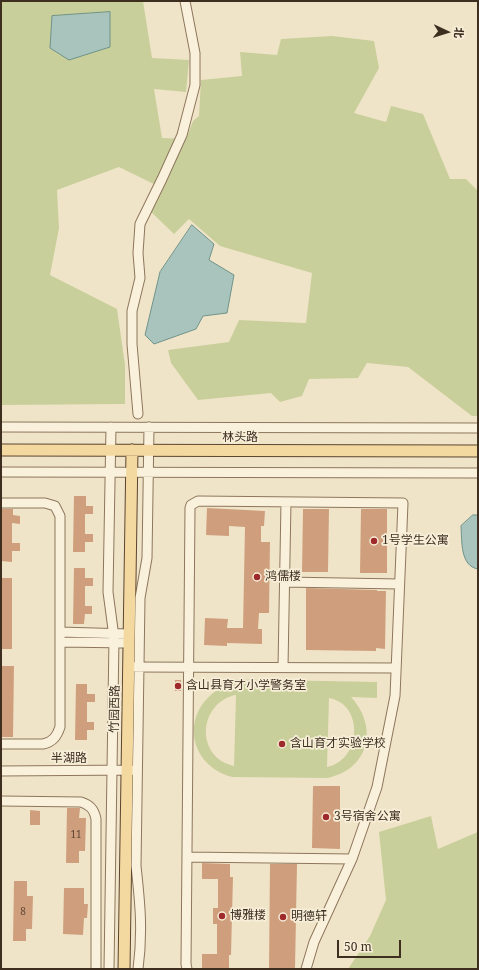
<!DOCTYPE html>
<meta charset="utf-8">
<style>
body{margin:0}
#map{position:relative;width:479px;height:970px;overflow:hidden;background:#f0e4c8;font-family:"Noto Serif","Noto Sans SC",serif}
canvas{display:block}
.frame{position:absolute;inset:0;border:2px solid #3d2e20;pointer-events:none}
.north{position:absolute;left:427px;top:12px;width:40px;height:40px;-webkit-text-stroke:3px #f7eed8;paint-order:stroke;rotate:94deg;font-size:11px;font-weight:700;line-height:16px;text-align:center;color:#3d2e20}
.north::after{content:'';display:block;margin:auto;width:14px;height:18px;background:#3d2e20;clip-path:polygon(50% 0,100% 100%,50% 72%,0 100%)}
.scale{position:absolute;left:337px;top:940px;width:64px;height:18px;box-sizing:border-box;border:2px solid #3d2e20;border-top:0;padding-left:5px;font-size:12px;line-height:14px;white-space:nowrap;color:#3d2e20;-webkit-text-stroke:3px #f7eed8;paint-order:stroke}
</style>
<div id="map">
<canvas width="479" height="970"></canvas>
<div class="frame"></div>
<div class="north">北</div>
<div class="scale">50 m</div>
</div>
<script>
const c = document.querySelector('canvas').getContext('2d');
c.lineJoin = 'round';
function paint(path, color) {
  c.fillStyle = color;
  c.fill(path, 'evenodd');
}
function trace(path, color, width, dash) {
  c.strokeStyle = color;
  c.lineWidth = width;
  c.lineCap = dash ? 'butt' : 'round';
  c.setLineDash(dash || []);
  c.stroke(path);
}
function drawText(font, color, halo, rows, align = 'center') {
  c.font = font + ' "Noto Serif","Noto Sans SC",serif';
  c.lineWidth = 3.5;
  c.setLineDash([]);
  c.textBaseline = 'middle';
  c.strokeStyle = halo;
  c.fillStyle = color;
  for (const [text, x, y, turn = 0] of rows) {
    c.save();
    c.translate(x, y);
    c.rotate((+turn || 0) * Math.PI / 180);
    c.textAlign = isNaN(turn) ? turn : align;
    if (halo) c.strokeText(text, 0, 0);
    c.fillText(text, 0, 0);
    c.restore();
  }
}
const green = new Path2D(`
 M1,1H143L152,58L189,60L186,92L154,89L162,138L186,139L193,121L199,116L201,80L242,76L240,52L277,55L281,39L332,36L374,41L379,68L354,113L386,122L391,106L423,114L450,179H466L478,191V416H472L408,367L367,363L358,378L309,379L302,396L280,402L271,393L198,400L171,363L168,350L229,342L239,320L306,323L312,273L220,246L189,219L174,234L147,208L162,188L119,167L57,190L59,228L50,275L117,309L125,365V404L1,405Z
 M219,679L377,682V698L351,697C379,727 369,770 327,778L232,777C188,765 180,713 219,689ZM235,695H236L234,766C195,757 198,704 235,695ZM329,698C364,704 362,760 327,767Z
 M431,816L438,849L478,832V969H348L370,936L386,900L379,832Z`);
const water = new Path2D(`
 M110,12V47L69,60L50,48L52,16Z
 M192,225L214,244L209,260L234,275L227,313L203,316L196,329L154,344L145,335L160,272Z
 M473,515H478V569C460,566 462,541 461,526Z`);
const building = new Path2D(`
 M74,496H86V506H93V514H85V534H93V542H85V552H73Z
 M207,508L265,511L264,526H261V542H270L269,613H259L258,629H262V644L227,643V646L204,645L205,618L228,619L227,628H243L245,527L229,526V536L206,535Z
 M1,509H13V515L20,516V524L12,523V543H20V551H12V562L1,561Z
 M303,509H329L328,572H302Z
 M361,509H387V573H360Z
 M74,568H85V578H93V586H85V606H92V614H85L84,624H73Z
 M1,578H12V649H1Z
 M306,588L377,590V591H386L385,649L376,648V651L306,650Z
 M1,666H14L13,737H1Z
 M175,680H181V691H175Z
 M76,684H87V694H95V702H87V722H94V730H87V740H75Z
 M313,786H340V849L312,848Z
 M67,808H80L79,818H86L85,851H79V863H66Z
 M30,810L40,811V825H30Z
 M202,863L230,864V877H233L231,955H229V969H202V954H217V924H213V908H218V879H202Z
 M270,864H297L295,969H269Z
 M14,881H27V896H33L32,929H26V941H13Z
 M64,888H84V904H88L87,918H84L83,935L63,934Z`);
const minor = new Path2D(`
 M138,414L132,344V311L140,278L138,253L140,224L162,179L182,135L195,85V53L185,1
 M1,427L478,428
 M1,472L478,473
 M1,503H45L55,506L60,516V727C57,736 53,742 43,744H1
 M285,582L399,584
 M60,632L129,634
 M60,642L129,643
 M133,667L396,668
 M283,667L286,502
 M1,771L134,770
 M1,801L81,802C90,805 94,809 96,819V969
 M187,857L352,859
 M109,969L114,637L108,592L111,427
 M138,969C143,932 140,902 136,866L140,598L147,558L149,427
 M187,969L186,964L190,508L191,505L198,501L403,503L395,696L377,787L352,859L314,942L306,969`);
const major = new Path2D(`
 M1,450L478,451
 M124,969L132,450`);
const markers = [
 [374,541,4,"#9e2a2b"],
 [257,577,4,"#9e2a2b"],
 [178,686,4,"#9e2a2b"],
 [282,744,4,"#9e2a2b"],
 [326,817,4,"#9e2a2b"],
 [222,916,4,"#9e2a2b"],
 [283,917,4,"#9e2a2b"]
];
const numberNames = [
 ["11",76,835],
 ["8",23,912]
];
const streetNames = [
 ["林头路",240,438],
 ["竹园西路",115,709,-89],
 ["半湖路",69,759]
];
const poiNames = [
 ["1号学生公寓",382,541],
 ["鸿儒楼",265,577],
 ["含山县育才小学警务室",186,686],
 ["含山育才实验学校",290,744],
 ["3号宿舍公寓",334,817],
 ["博雅楼",230,916],
 ["明德轩",291,917]
];
paint(green, '#c9cf9b');
paint(water, '#a9c4bc');
trace(water, '#6f938a', 1);
paint(building, '#cf9f7d');
trace(minor, '#8d765c', 11);
trace(major, '#5b4430', 13);
trace(minor, '#faf1dc', 9);
trace(major, '#f3d9a0', 11);
for (const [x, y, r, color] of markers) {
  const dot = new Path2D();
  dot.arc(x, y, r, 0, 2 * Math.PI);
  c.fillStyle = color;
  c.fill(dot);
  trace(dot, '#f7eed8', 1.5);
}
drawText('10px', '#624a37', null, numberNames);
drawText('12px', '#3d2e20', '#f7eed8', streetNames);
drawText('12px', '#3d2e20', '#f7eed8', poiNames, 'left');
</script>
